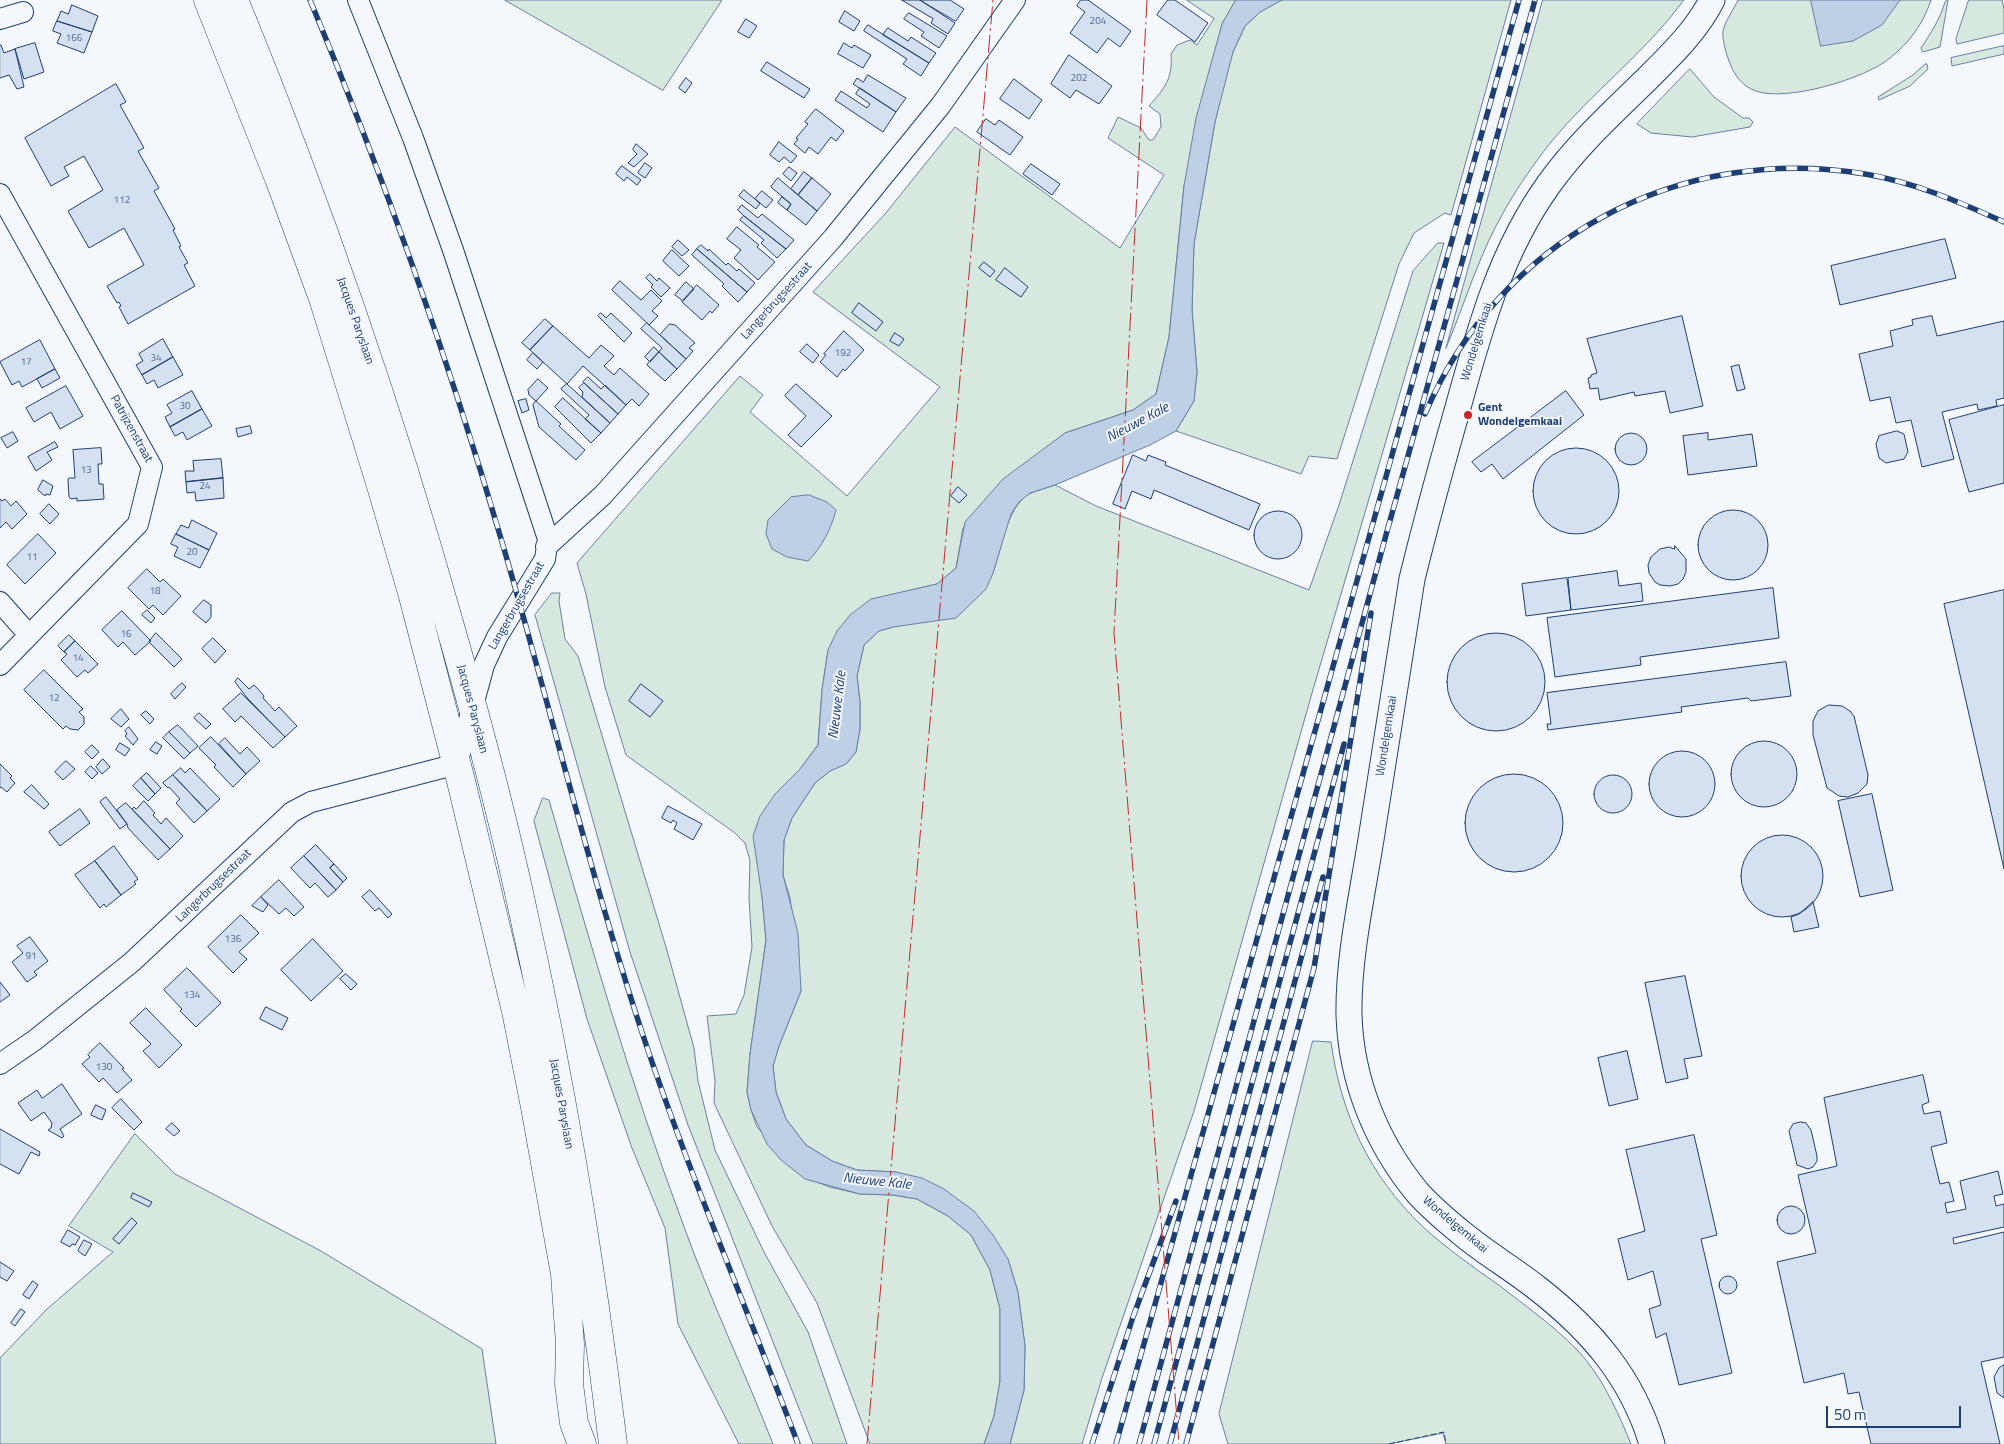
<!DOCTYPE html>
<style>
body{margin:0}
#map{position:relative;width:2004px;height:1444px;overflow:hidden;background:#f4f7fb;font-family:"Titillium Web",sans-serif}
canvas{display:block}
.scale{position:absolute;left:1826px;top:1406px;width:135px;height:22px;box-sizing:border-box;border:2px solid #1d3f73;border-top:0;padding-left:6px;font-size:15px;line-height:18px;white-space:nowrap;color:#1d3f73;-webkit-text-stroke:4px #f4f7fb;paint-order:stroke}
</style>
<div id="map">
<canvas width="2004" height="1444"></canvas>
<div class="scale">50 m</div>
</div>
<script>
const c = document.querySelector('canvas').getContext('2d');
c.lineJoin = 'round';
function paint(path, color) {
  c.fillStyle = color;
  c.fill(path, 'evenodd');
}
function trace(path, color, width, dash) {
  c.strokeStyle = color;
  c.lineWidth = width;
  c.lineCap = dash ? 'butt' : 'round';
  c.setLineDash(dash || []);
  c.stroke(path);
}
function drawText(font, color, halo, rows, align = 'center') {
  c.font = font + ' "Titillium Web",sans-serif';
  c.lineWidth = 4;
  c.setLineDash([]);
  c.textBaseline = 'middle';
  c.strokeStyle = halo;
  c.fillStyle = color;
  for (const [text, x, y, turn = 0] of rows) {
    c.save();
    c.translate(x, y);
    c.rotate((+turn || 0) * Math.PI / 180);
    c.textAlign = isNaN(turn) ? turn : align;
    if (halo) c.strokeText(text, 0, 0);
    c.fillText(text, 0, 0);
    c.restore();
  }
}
const green = new Path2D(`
 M505,0H722L663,90Z
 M1187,0H1236L1222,24L1184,186L1169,337L1156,394L1133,410L1065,433L963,528L956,568L937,584L895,594L828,650L822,690L818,745L800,769L762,897L766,940L750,1054L747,1092L751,1110L757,1127L803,1177L830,1187L860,1194L893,1195L917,1199L948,1216L971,1235L990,1270L1000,1309V1381L994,1416L984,1444H870L817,1303L772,1226L714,1103L715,1081L707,1016L736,1014L744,995L752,947L749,898L750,860L745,843L735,833L626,755L605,687L586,594L577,563L740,376L763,395L750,412L847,496L940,387L813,292L885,214L955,127L1120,248L1164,175L1108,138L1118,117L1141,128L1149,140H1153L1161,127L1160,114L1149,106C1165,88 1173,78 1171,54L1177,45L1190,40L1197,45L1214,19Z
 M1282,0H1511L1451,215L1445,213L1414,233L1399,264L1337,459L1309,456L1301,474L1176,431L1194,401L1197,372L1192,310L1194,244L1215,122L1225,77L1233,52L1245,26L1260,12Z
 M1543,0H1684C1645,53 1592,92 1551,142C1524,176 1499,215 1482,256C1469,286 1459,318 1446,348Z
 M1738,0H1931C1923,24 1910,42 1890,58C1865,79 1786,102 1756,91C1741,86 1734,74 1729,61C1726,53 1722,39 1723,31C1725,21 1734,9 1738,0Z
 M1948,0L1940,47L1923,52L1921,48C1931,33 1940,19 1945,2Z
 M1969,0H2002L2004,9V33L1957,44L1956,39Z
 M2004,46V54L1952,66L1951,58Z
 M1927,64L1928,69L1910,86L1879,100L1878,97L1913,75L1924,65Z
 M1690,69L1714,97L1743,118H1749L1753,122L1750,127L1692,137L1651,133L1637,124Z
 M1438,243H1444L1312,693L1194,1111L1102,1378L1082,1444H1010L1024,1390L1025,1346L1018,1292L1008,1259L896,1172L857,1170L832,1161L806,1145L786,1119L776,1092L773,1066L779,1046L801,991L790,898L783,875L784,840L792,818L815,783L830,771L847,763L856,752L860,729V702L857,676L864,645L879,631L893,627L993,573C1001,549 1007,507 1029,494C1037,490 1047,488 1055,485L1096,506L1309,590L1339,505L1413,271Z
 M552,593H560L559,601L565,639L578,656L666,947L694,1048L698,1081L715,1150L764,1252L808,1332L847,1444H813L688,1125L630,952L535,615Z
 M543,798L549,800C590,943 631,1085 683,1224C710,1299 744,1370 773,1444H739L678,1324L665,1228L632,1148L587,1019L534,821Z
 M1313,1041L1331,1042C1341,1114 1369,1175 1422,1226C1446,1248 1473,1267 1500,1286C1528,1308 1564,1333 1586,1360C1606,1385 1619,1415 1631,1444H1446L1443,1433L1389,1444H1228L1219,1414Z
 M135,1134L175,1174L321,1251L482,1349L496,1444H0V1358L46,1310L113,1252L69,1226Z`);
const water = new Path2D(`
 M1236,0H1282L1260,12L1245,26L1233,52L1215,122L1194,244L1192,310L1197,372L1194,401L1176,431L1150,445L1055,485L1030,493L1019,502L1011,514L993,573L986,589L956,618L893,627L879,631L864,645L857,676L860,702V729L856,752L846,764L830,771L815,783L792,818L784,840L783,875L798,933L801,991L779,1046L773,1066L776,1092L786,1119L806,1145L832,1161L857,1170L896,1172L922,1178L944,1189L974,1211L993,1235L1008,1259L1018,1292L1025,1346L1024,1390L1010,1444H984L994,1416L1000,1381V1309L990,1270L971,1235L948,1216L917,1199L893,1195L860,1194L805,1179L781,1160L767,1144L751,1110L747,1092L750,1054L766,940L762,897L753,836L760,816L775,794L800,769L818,745L822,690L828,650L837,631L850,615L871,599L937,584L956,568L965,522L1003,479L1065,433L1133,410L1156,394L1169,337L1184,186L1196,118L1222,24Z
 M1811,0H1900L1882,25L1853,41L1821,46Z
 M809,495L827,502L836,510C831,529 822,547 808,561L787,557L772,549L766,534L768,520L791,497Z`);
const building = new Path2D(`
 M902,0H920L955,23L948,34L931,23L933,19Z
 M920,0H950L964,9L956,21Z
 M1081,0H1088L1131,31L1120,47L1108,38L1097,53L1070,33L1085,12L1077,6Z
 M1168,0H1175L1208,23L1195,42L1157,15Z
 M72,5L98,16L92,32L57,21L61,11L68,14Z
 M845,11L860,21L854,31L839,22Z
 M909,13L947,36L939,48L921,36L924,32L904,19Z
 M746,19L757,26L749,38L738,32Z
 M57,21L92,32L84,53L57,43L61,34L53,31Z
 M868,25L929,63L921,76L903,64L907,59L864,31Z
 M888,28L908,41L911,37L936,53L929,63L883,35Z
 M35,43L44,72L24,79L15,49Z
 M844,43L852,48L854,45L871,55L863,68L838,54Z
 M0,45H1L4,53L15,49L24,87L17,89L9,75L0,78Z
 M1069,55L1112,86L1099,104L1076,90L1070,98L1051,84Z
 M767,62L810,89L804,98L761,71Z
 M868,75L906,98L896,112L853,84L857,78L863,82Z
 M686,78L692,83L685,93L679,88Z
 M1014,79L1042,100L1029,119L1000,99Z
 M116,84L126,102L120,105L144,148L138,151L159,188L154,191L175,229L173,230L181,246L179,247L188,263L184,265L195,286L128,324L119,307L121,306L119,302L117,303L107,286L144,265L124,228L89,248L68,211L103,190L84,156L64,167L69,176L51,186L25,138Z
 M860,88L896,112L883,132L835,100L841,91L867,108L870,104L856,94Z
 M816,109L844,131L836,141L831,137L818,154L809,147L805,153L794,144L798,139L796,138L808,124L805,122Z
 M986,119L995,125L999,120L1023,137L1010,155L977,132Z
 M779,142L797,156L791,163L784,157L779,162L770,155Z
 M636,144L648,154L634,167L628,163L637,154L633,150Z
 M645,163L652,168L645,178L638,173Z
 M1031,164L1060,184L1052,195L1023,174Z
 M622,166L641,180L637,185L627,177L624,181L616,174Z
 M789,167L797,173L791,181L783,174Z
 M804,172L812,178L798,195L791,189Z
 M778,178L817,211L806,225L787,210L791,204L771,187Z
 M812,178L831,194L817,211L798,195Z
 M744,190L760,203L756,209L739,196Z
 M762,191L773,200L766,208L755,199Z
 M782,197L791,204L787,210L778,203Z
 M742,205L758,218L762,214L794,240L786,249L744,216L738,210Z
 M744,216L786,249L777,258L761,243L764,240L740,220Z
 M737,227L759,245L757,247L775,262L758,280L734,258L741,250L727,239Z
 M1945,239L1956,278L1840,305L1831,266Z
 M678,240L689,250L682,256L672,247Z
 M701,245L708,251L709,249L726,265L728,263L737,271L739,269L755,283L747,292L697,249Z
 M697,249L747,292L738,302L722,286L724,284L692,255Z
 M672,250L689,266L679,276L663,261Z
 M984,262L995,271L990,277L979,268Z
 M1005,268L1028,287L1021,297L996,280Z
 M650,274L657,281L659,278L670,288L661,297L651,287L653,285L646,278Z
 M620,281L641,300L651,290L662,301L652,311L658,316L649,325L612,290Z
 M686,282L694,289L683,301L675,295Z
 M697,285L719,305L712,313L710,311L702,320L682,302Z
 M859,303L883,322L876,331L852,313Z
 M601,313L606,318L611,313L632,333L624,342L598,316Z
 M1682,316L1703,406L1670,413L1665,391L1635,396L1634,392L1600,400L1598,388L1590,389L1588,378L1591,377V375L1597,373L1587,339Z
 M1932,316L1937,336L2004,321V398L1996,400L1997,406L1978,410L1977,404L1942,412L1954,459L1922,467L1911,420L1896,423L1890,397L1870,401L1859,354L1893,346L1890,331L1913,325L1912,320Z
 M545,319L553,326L530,350L522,343Z
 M647,323L686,359L677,369L659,352L662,348L641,329Z
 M670,324L675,325L695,343L689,348L693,351L686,359L660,335Z
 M553,326L589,358L601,345L614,356L604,366L614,375L620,368L649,394L639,406L632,399L626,405L583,366L567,384L530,350Z
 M844,331L864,350L845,371L843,369L837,377L820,362L826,355L824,354Z
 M895,333L904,339L899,346L890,341Z
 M163,339L173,357L142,375L136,365L143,361L139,354Z
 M40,340L55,369L22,387L19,381L12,385L0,362Z
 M807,344L819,355L813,363L800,352Z
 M654,347L659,352L650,362L645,357Z
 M659,352L677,369L665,381L647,365Z
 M533,353L543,362L537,369L527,360Z
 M173,357L183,375L158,388L154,380L147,384L142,375Z
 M1739,365L1745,389L1737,391L1731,367Z
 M55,369L60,378L42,388L37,379Z
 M588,377L601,389L605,385L626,405L618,414L583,382Z
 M538,379L548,388L536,401L529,395L528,390Z
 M584,383L618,414L610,423L582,397L583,392L579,388Z
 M567,384L610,423L601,433L585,419L589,415L561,389Z
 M796,384L832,416L801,447L788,435L806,416L785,396Z
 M66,386L83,416L60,429L51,412L34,422L26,408Z
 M192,391L202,409L170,427L165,417L172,413L167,405Z
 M1566,391L1584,415L1503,479L1492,464L1481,472L1472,462Z
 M563,398L601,433L591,443L555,407Z
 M526,399L529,410L522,413L518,401Z
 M536,401L561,424L559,426L585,450L576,460L539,427L533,405Z
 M2004,405V483L1969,492L1949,420Z
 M202,409L212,426L187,440L183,432L175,436L170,427Z
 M250,426L252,433L238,437L236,429Z
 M1897,431L1904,434L1908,452L1904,459L1886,463L1879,458L1876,444L1879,436Z
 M13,432L18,441L7,448L1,438Z
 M1615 449a16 16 0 1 1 32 0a16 16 0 1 1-32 0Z
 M1708,433V440L1752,434L1757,466L1688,475L1683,436Z
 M55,442L58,447L47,452L52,460L36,471L28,457Z
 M101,448L102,464H98L99,484H103L104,499L77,501V498L71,499L69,497L68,480L69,478H75L73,450Z
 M1533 491a43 43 0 1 1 86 0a43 43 0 1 1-86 0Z
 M1133,455L1146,461L1148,455L1166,462L1165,465L1260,504L1249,530L1154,490L1151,499L1132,491L1125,509L1113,504Z
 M221,459L223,478L186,482L185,471H194L193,461Z
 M223,478L224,498L196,501L195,492L187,493L186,482Z
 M43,480L53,486L50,495L46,494L45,496L38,490Z
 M958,487L967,495L959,503L951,496Z
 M0,499L2,501L5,499L11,506L16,501L27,514L12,529L6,522L0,528Z
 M49,504L59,514L50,524L40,514Z
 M1698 545a35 35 0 1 1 70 0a35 35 0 1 1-70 0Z
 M1254 535a24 24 0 1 1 48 0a24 24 0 1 1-48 0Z
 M192,520L217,533L209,550L176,534L181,525L188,528Z
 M38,534L56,553L25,584L7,565Z
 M176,534L209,550L200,568L174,556L178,547L171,544Z
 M1675,546L1686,559V572L1683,579L1678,584L1670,586L1660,585L1655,582L1649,573L1648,565L1651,557L1660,549L1669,547L1674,549Z
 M147,569L160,582L163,579L181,596L163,615L153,605L149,609L128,588Z
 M1617,571L1619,586L1641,583L1643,601L1571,610L1568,578Z
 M1567,578L1571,610L1526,616L1522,584Z
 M1773,588L1779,638L1640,657L1641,665L1555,677L1547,618Z
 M2004,590V869L1944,604Z
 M204,600L211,605V617L206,623L193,612Z
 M147,610L155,618L151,623L142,615Z
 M122,611L151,641L135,655L123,642L118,647L102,630Z
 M156,633L182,659L174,667L149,642Z
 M1447 682a49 49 0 1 1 98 0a49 49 0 1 1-98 0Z
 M69,635L75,641L64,652L58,646Z
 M213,638L226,651L215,663L202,649Z
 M75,641L98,664L88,673L85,670L77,677L61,660L67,654L64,652Z
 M1786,662L1791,696L1751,701L1748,698L1681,707L1682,712L1548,730L1547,724H1551L1547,693Z
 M44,670L83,709L79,712L84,717V724L78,730L70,729L66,726L63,729L24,690Z
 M238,678L249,689L254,685L258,689L264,696L263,698L275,711L279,707L297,726L285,737L248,699L235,682Z
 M182,683L186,687L175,699L171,694Z
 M641,684L663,701L650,717L629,701Z
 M241,693L285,737L273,748L241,716L235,722L223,709Z
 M1829,705L1842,706L1850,711L1854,716L1868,775L1867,784L1858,793L1848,797L1839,796L1827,788L1813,735V721L1818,711Z
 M121,709L129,719L121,727L111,719Z
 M146,711L154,719L150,724L141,715Z
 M199,713L211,724L206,729L194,718Z
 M178,725L198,746L190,753L169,732Z
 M129,727L138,739L133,745L125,736L127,734L125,731Z
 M169,732L190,753L184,759L163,738Z
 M211,737L246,774L233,787L214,767L216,765L199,748Z
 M225,738L240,754L247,747L260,761L246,774L219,744Z
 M1731 774a33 33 0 1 1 66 0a33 33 0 1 1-66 0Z
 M156,742L162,746L157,754L150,750Z
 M120,743L130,749L125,756L116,750Z
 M92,745L99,752L92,759L85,752Z
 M1649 784a33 33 0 1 1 66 0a33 33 0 1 1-66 0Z
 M103,759L110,767L102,774L96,767Z
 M66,761L75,769L63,780L55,772Z
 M0,764L12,776L10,778L15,783L7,792L1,787L0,788Z
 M91,766L98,773L92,779L85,772Z
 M181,768L185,773L190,768L220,799L207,811L173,775Z
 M147,773L161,788L155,794L141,778Z
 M1465 823a49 49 0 1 1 98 0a49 49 0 1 1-98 0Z
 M1594 794a19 19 0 1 1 38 0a19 19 0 1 1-38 0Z
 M173,775L207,811L194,823L176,803L180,799L169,787L168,788L163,783Z
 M141,778L155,794L148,801L133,786Z
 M32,785L49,804L44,809L24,792Z
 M1872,794L1893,890L1860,897L1838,801Z
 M106,797L127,824L120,829L100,802Z
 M144,801L155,813L153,815L161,824L166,818L183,836L170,849L132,809L134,807L136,809Z
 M126,803L170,849L158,860L128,828L127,824L117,810Z
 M668,806L702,824L693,840L674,829L677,823L673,820L671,823L662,818Z
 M80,809L90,823L60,846L49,832Z
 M1741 876a41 41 0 1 1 82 0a41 41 0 1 1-82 0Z
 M316,845L334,864L330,868L343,882L336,890L304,856Z
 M114,846L138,879L134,882L136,884L121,895L95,861Z
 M304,856L336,890L328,897L315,883L310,888L291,868Z
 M95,861L121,895L106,907L104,904L100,908L75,875Z
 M334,864L347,878L343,882L330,868Z
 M279,880L304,907L294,916L286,908L279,914L261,897Z
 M370,890L392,914L388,918L379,908L375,911L362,897Z
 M261,897L268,905L263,912L252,906Z
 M1813,902L1819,927L1794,932L1791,917L1799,914Z
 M241,915L259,933L239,952L247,959L233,973L208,947Z
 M30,937L48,961L34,972L37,975L27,982L12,962L23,953L17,946Z
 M313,939L343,971L311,1001L281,970Z
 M187,968L221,1003L196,1027L180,1011L182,1009L164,990Z
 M346,974L357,984L351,990L340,979Z
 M1685,976L1702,1056L1684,1059L1688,1078L1666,1083L1645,983Z
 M0,982L10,995L0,1002Z
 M266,1007L288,1018L282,1030L260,1019Z
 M146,1008L182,1045L159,1068L143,1051L151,1044L130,1023Z
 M100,1043L124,1068L122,1069L132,1080L117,1093L103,1078L99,1082L82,1064L90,1057L88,1055Z
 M1627,1051L1638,1099L1609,1106L1598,1058Z
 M1923,1075L1929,1102L1922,1105L1924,1114L1940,1111L1947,1143L1931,1147L1940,1184L1949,1182L1954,1201L1945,1203L1947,1213L1966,1209L1960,1181L1998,1171L2003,1194L1994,1196L1996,1206L2004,1204V1227L1953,1238L1954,1244L2004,1232V1357L1981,1362L2000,1444H1871L1859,1392L1848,1394L1844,1373L1804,1383L1777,1262L1816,1253L1798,1175L1837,1166L1824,1098Z
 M62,1084L82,1114L60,1129L64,1136L62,1138L48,1130L51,1128L52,1123L44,1112L31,1121L18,1103L37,1090L42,1098Z
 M121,1099L142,1122L134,1130L112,1108Z
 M96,1105L106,1110L102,1120L91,1115Z
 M1801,1122L1806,1123L1811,1130L1817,1156V1161L1813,1167L1808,1169L1797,1165L1789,1131L1793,1124Z
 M172,1123L180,1131L174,1136L166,1129Z
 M0,1129L40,1152L39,1156L31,1152L19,1174L0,1164Z
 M1694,1135L1717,1235L1701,1239L1732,1373L1679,1385L1666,1333L1656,1338L1649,1309L1661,1305L1653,1271L1628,1280L1618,1239L1645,1231L1626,1150Z
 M133,1193L152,1202L149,1207L131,1198Z
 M1777 1220a14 14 0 1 1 28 0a14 14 0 1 1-28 0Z
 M132,1218L137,1223L119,1244L113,1239Z
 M68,1230L80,1237L75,1245L72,1244L70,1247L61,1242Z
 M84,1240L92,1244L85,1256L78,1251Z
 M0,1262L14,1271L7,1281L0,1277Z
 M1719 1285a9 9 0 1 1 18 0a9 9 0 1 1-18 0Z
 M33,1281L38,1285L29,1299L23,1295Z
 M21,1309L25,1312L15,1326L11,1323Z
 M2004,1365V1398L1997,1393L1994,1377L1999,1368Z`);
const minor = new Path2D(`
 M0,19L23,12
 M0,194L152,467L138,524L0,665
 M546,547L603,495L833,238L941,105L1015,0
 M0,602L29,635
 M0,1064L35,1040L132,962L292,812L311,802L457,764L484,665L497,637L545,559L548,539L453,250L413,138L358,0`);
const major = new Path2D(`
 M1652,1444C1632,1377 1591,1330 1537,1288C1513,1269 1487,1254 1464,1235C1448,1222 1431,1208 1417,1192C1376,1142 1351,1080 1349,1015C1348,956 1363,892 1372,833C1386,749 1399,664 1412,579C1426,522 1441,467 1457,411C1479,331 1500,252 1549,184C1577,145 1613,112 1647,79C1671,55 1697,30 1712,0`);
const highway = new Path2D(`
 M208,0L280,181L324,301L382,489L413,596L461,781L516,1011L535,1107L565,1274L570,1344L569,1384L574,1423L582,1444
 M234,0C318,204 390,413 450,626C476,717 501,809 521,902C561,1081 591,1262 613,1444`);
const rail = new Path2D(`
 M310,0C384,177 448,358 502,542C548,699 586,858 636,1014C683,1160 744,1300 798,1444
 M1425,414C1499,239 1679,143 1865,174C1914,182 1959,202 2004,222
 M1092,1444L1133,1317L1176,1201
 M1116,1444L1519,0
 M1139,1444L1386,535L1535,0
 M1154,1444L1344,744
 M1170,1444L1323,877
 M1186,1444L1314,968L1371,613`);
const fence = new Path2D(`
 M1389,1444L1444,1432L1446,1444`);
const power = new Path2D(`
 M1147,0L1114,633L1179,1444
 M867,1444L993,0`);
const markers = [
 [1468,415,5,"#c62828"]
];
const numberNames = [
 ["204",1098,22],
 ["166",74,39],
 ["202",1079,79],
 ["112",122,201],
 ["192",843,354],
 ["34",156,359],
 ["17",26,363],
 ["30",185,407],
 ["13",86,471],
 ["24",205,487],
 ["20",192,553],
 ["11",32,558],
 ["18",155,592],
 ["16",126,635],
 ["14",78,659],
 ["12",54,699],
 ["136",233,940],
 ["91",31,957],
 ["134",192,996],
 ["130",104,1068]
];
const streetNames = [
 ["Langerbrugsestraat",777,301,-48],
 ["Jacques Paryslaan",355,321,71],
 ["Wondelgemkaai",1477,342,-73],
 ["Patrijzenstraat",131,429,61],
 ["Langerbrugsestraat",517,606,-60],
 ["Jacques Paryslaan",472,709,75],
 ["Wondelgemkaai",1387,736,-81],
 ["Langerbrugsestraat",214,886,-44],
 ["Jacques Paryslaan",561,1104,80],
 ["Wondelgemkaai",1455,1225,40]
];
const poiNames = [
 ["Gent",1478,408],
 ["Wondelgemkaai",1478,422]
];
const waterNames = [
 ["Nieuwe Kale",1138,423,-28],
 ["Nieuwe Kale",838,705,-83],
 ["Nieuwe Kale",877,1182,6]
];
paint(green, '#d7e8df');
trace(green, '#687fa3', 1);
paint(water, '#bed0e5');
trace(water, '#687fa3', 1);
paint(building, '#d5e0f0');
trace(building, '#1d3f73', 1);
trace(minor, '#1d3f73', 22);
trace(major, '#1d3f73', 27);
trace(highway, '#1d3f73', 29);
trace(minor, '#f4f7fb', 20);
trace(major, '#f4f7fb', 25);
trace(highway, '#f4f7fb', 28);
trace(rail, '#1d3f73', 5.5);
trace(rail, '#f4f7fb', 4, [11]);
trace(fence, '#1d3f73', 1, [6, 2.5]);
trace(power, '#c62828', 1, [18, 4, 2.5, 4]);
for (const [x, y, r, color] of markers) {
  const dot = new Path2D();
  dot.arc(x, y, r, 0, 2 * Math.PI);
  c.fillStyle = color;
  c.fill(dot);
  trace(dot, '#f4f7fb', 2);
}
drawText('10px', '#4b6792', null, numberNames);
drawText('12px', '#1d3f73', '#f4f7fb', streetNames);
drawText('bold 12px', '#1d3f73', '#f4f7fb', poiNames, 'left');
drawText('italic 14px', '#1d3f73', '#f4f7fb', waterNames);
</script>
